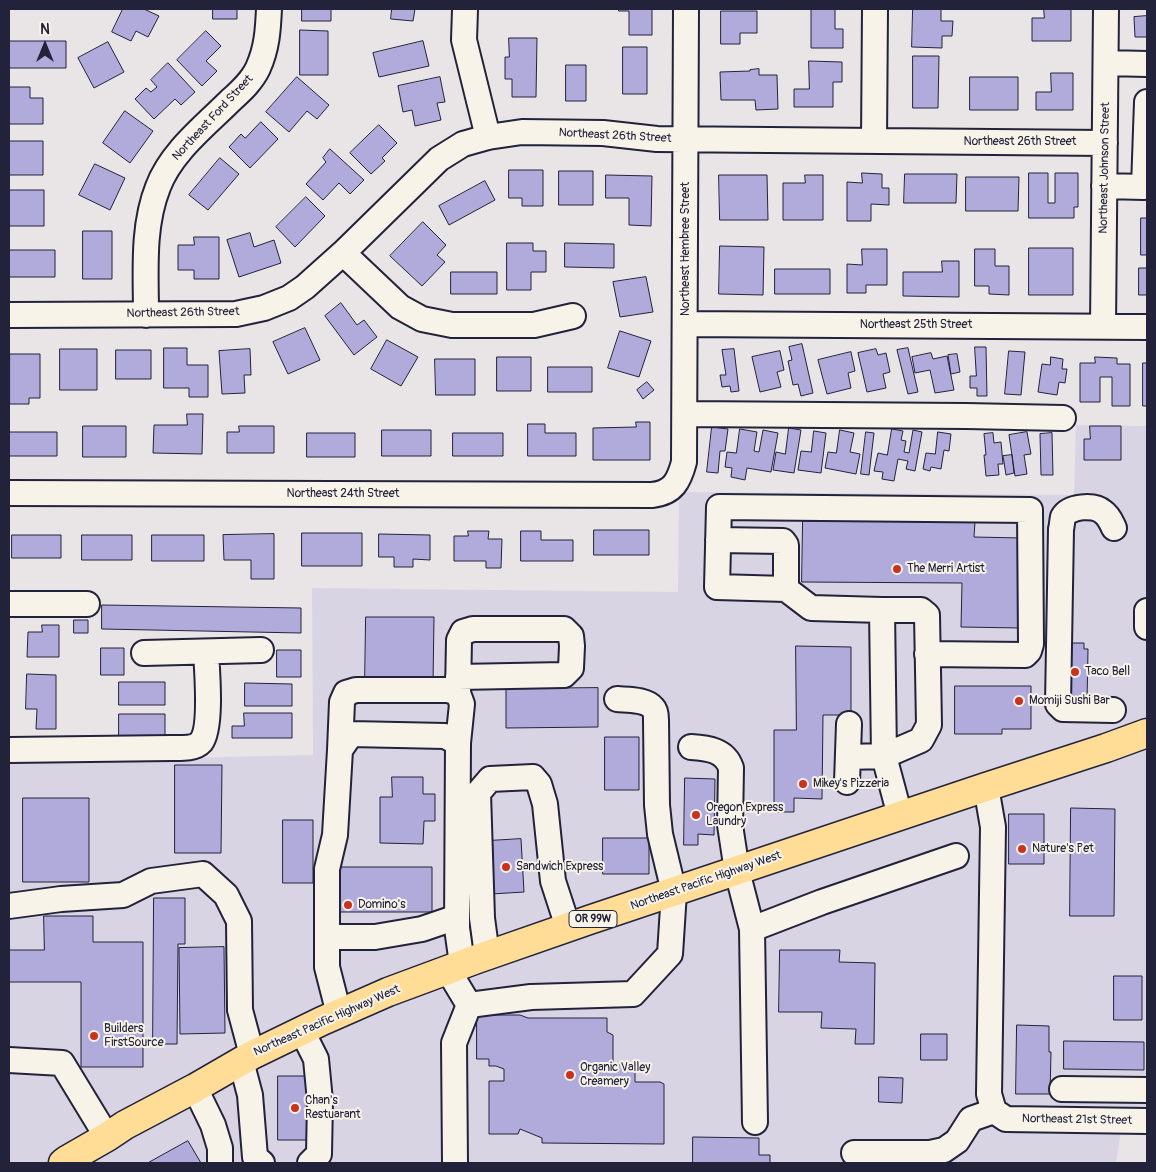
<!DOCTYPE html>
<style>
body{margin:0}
#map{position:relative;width:1156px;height:1172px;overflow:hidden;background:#e9e5e6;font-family:Pangolin,sans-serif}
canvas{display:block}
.frame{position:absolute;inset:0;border:10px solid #22223b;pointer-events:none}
.north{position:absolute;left:20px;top:20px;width:50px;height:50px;-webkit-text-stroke:4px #f7f3e8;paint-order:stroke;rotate:0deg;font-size:14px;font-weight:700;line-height:20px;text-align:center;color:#22223b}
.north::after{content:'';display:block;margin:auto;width:18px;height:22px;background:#22223b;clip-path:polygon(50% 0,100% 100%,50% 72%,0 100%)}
</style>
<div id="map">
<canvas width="1156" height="1172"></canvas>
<div class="frame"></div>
<div class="north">N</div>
</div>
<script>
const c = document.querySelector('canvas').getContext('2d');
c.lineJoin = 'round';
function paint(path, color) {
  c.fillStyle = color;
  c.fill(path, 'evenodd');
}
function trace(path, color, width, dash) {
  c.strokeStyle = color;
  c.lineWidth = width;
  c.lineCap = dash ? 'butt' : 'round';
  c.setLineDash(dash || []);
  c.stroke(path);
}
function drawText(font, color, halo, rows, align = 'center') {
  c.font = font + ' Pangolin,sans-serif';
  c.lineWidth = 4;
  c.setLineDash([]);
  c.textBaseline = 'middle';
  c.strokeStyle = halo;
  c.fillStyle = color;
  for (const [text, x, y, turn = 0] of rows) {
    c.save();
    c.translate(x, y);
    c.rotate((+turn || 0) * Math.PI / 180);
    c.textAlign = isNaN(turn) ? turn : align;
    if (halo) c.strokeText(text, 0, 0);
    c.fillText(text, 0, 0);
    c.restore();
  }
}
const built = new Path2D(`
 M1076,425L1147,426V1131H1121L1116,1163H9V762L313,755L312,588L678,592L679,492L1074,495Z`);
const building = new Path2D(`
 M123,9H144L159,16L148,37L136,31L131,41L112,32Z
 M213,9H237V19H213Z
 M302,9H331V21H302Z
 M392,9H415L413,21L391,19Z
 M619,9H652V35H629V11H619Z
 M806,9H835V29H843V48H811V9Z
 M913,9H941V21H953L952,36H942V48L912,47Z
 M1044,9H1071V41H1032V18H1044Z
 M721,11H757V33H740V44H721Z
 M1147,16V37H1135L1134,17Z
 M300,30L328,31V75H300Z
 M206,31L221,46L206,61L217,71L202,86L177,60Z
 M509,38H537L536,97H512V79H505V57H509Z
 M9,41H66V68H9Z
 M423,41L429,66L379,77L373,53Z
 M108,42L124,72L94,88L78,58Z
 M623,47H647V94H623Z
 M913,56H939L938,108H913Z
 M809,61L842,62V82H833V107H794V89H809Z
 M168,63L195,92L181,105L175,99L154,119L135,99L146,88L151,92L157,87L151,80Z
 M566,65H586V101H566Z
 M759,69V75H777L778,109L756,110L755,100H721L720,72L750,71V70Z
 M1051,73H1073V110H1036V92H1051Z
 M297,77L329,105L317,119L307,111L289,132L266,112Z
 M440,77L445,102L437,103L441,120L415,126L412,110L403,112L398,86Z
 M970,77H1018V110H970Z
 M9,87H30V98H43V124H9Z
 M125,111L153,131L130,163L103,143Z
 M261,122L278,139L250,168L229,147L241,134L245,138Z
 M379,125L397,143L382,158L385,161L371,174L350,153Z
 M9,141H43V175H9Z
 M330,149L364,180L350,194L339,183L323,200L306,184L326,162L323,158Z
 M220,158L239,174L208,210L189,195Z
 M95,164L125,178L110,210L79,195Z
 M509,170H543V206H522V198H509Z
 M559,171H593V205H559Z
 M862,173L882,174V188H889V205L871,204V221H847V182L862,183Z
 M1029,173H1048V203H1055V173H1078V207H1074V218H1029Z
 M905,174H957L956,203H904Z
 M606,175L652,176L651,226L629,225V198H606Z
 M719,175H767L768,220H720Z
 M805,175H823V220H783V183H805Z
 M966,177H1019L1018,211H966Z
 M485,181L495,200L449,225L439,206Z
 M9,190H44V226H9Z
 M306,197L325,216L295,247L276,227Z
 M1141,218H1147V255H1141Z
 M423,222L446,245L437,255L445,262L422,286L390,256Z
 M83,231H112V279H83Z
 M250,233L254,247L274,240L281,263L239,277L227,240Z
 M194,237H219V279H194V270H178V245H194Z
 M507,243H533V251H546V272H531V290H507Z
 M565,243L614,244V268L565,267Z
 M720,246L764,247L763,295L719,294Z
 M1029,248H1073V295H1029Z
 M862,249H887V285H866V293H847V264L862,265Z
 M975,249H995V266H1009V295L989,294V286H975Z
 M9,250H55V277H9Z
 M942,261H959V297L903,296V272H942Z
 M1139,268H1147V295H1139Z
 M775,269H830V294H775Z
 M451,272H497V294H451Z
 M646,277L653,312L620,317L613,282Z
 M341,303L357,325L364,320L377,337L354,355L325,316Z
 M305,328L320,360L288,374L273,342Z
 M620,331L651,341L639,377L608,368Z
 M387,340L418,357L401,386L371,369Z
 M802,344L813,393L801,396L798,384L793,385L788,361L792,360L789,347Z
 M975,347H986L987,396H977V388H970V376H976Z
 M164,348H187V365H208V397H189V388H164Z
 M908,348L918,392L908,394L897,350Z
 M60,349H97V390H60Z
 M250,349L251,375H244L245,393L222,394L219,351Z
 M734,349L739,391L731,392L730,386L722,387L720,375H726L722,350Z
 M876,349L878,355L886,353L890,372L883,374L886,388L867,392L858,353Z
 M116,350H151V379H116Z
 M780,351L784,370L777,372L781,387L760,392L752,357Z
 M1009,351L1025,352L1021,395L1005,394Z
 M851,352L855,371L848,373L851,388L827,394L818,360Z
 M931,353L933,359L947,356L954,390L935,393L930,370L915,373L912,357Z
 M10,354H40V398H29V404H10Z
 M957,354L960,372L951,374L948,355Z
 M497,357H531V391H497Z
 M1051,357L1063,359L1062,369H1067L1065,383L1059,382L1057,395L1038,392L1042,364L1050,365Z
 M1095,357L1117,358V364H1130V406H1112V377H1100V402H1080V363H1095Z
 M435,359H475V395H436Z
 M1143,363H1147V406H1143Z
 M548,367H592V392H548Z
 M647,382L654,390L643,399L637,390Z
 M187,414H203L202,454L153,453L154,425H187Z
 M636,422H650V460H593V428L636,427Z
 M528,424H545V433H576V456H528Z
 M83,426H126V457H83Z
 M239,426H274V453H227V432H239Z
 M1090,426H1121V460H1084V439H1090Z
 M712,427L728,429L725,451H720L718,473L707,472Z
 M789,428L801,430L794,473L773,470L776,452L785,454Z
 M740,429L757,432L754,451L759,452L763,430L778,433L771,472L747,468L745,480L731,477L732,468L725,467L727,452L736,453Z
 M892,429L903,431L901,440L906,441L904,452L909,453L913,430L922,432L915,471L906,469L908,461L898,459L894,481L882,479L883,472L874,471L878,453L887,455Z
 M382,430H431V456H382Z
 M840,430L854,433L850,452L860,454L856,474L825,468L828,452L836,453Z
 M814,431L826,433L821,473L798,470L801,451L811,452Z
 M9,432H57V456H9Z
 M866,432L874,433L869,475L861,474Z
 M938,432L951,434L949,451L944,450L941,469L931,467L930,471L923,469L926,453L935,454Z
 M1027,432L1031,454L1024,455L1027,474L1015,476L1009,435Z
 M307,433H355V457H307Z
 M453,433H503V456H453Z
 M993,433L994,443L1001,442L1003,464H998L999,475L986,476L984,455H986L984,434Z
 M1052,433L1053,475H1041L1040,434Z
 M1012,455L1014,473L1006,475L1003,456Z
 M803,521L975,522L974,537L1022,538L1021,628L961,627L962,583L802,582Z
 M594,530H649V555H594Z
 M468,531H489L488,539H502L501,568H486V561H454V536H468Z
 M521,531H541V540H573V561H521Z
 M302,533H362V566H302Z
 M274,534V579H251V560H224L223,535Z
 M379,534L430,535V560L413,559V567H394V557H379Z
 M12,535H61V558H12Z
 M82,535H132V560H82Z
 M152,535H204V561H152Z
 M102,605L301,608V633L102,629Z
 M366,617H434L433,683L365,682Z
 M74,620H88V633H74Z
 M42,625H59V657H27L28,632H42Z
 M1072,643H1084V649H1088L1087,702H1065L1063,649H1072Z
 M796,646L851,647V715H823L822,799L794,798V812H774V730H796Z
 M101,648H124V675H101Z
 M277,650H301V677H277Z
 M27,674L56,675V729H36L37,709H26Z
 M119,682H165V705H119Z
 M245,683L292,684V706H245Z
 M955,686H1031V729H1002V734H955Z
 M598,688V727L506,728V689Z
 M244,713H292V738H232V726H244Z
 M119,714H165V737H119Z
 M605,737H639V790H605Z
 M175,765H222L221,853H175Z
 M392,777H423V794H435V821H424L423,844L380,843V797H392Z
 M685,778L715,779L714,835L698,834V845H684Z
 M23,798H89V882H23Z
 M1071,808L1115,809L1114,916H1070Z
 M1009,814H1044V864H1009Z
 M283,820H313V883H283Z
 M603,838H649V874H603Z
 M521,839L524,892L491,894L488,841Z
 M337,867H432V912H337Z
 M154,898H185V944H178L177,1044H153Z
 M44,916H93V942H143V1067H81V982H9V950H44Z
 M224,947L225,1033L180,1034L179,948Z
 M780,950H840L839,962L875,963L874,1044H855L856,1029L821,1028L822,1012H779Z
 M1114,976H1142V1020H1114Z
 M477,1015H520L528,1018H607V1032L613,1035V1065H635V1082H660L664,1084V1144L542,1143V1138L520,1129L518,1134H489V1081H504V1069L496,1066H489V1059H477Z
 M1017,1025L1049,1026V1052H1051L1050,1094H1016Z
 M921,1034H947V1060H921Z
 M1064,1041L1144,1042V1070L1064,1069Z
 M278,1076H312V1140H278Z
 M879,1077L903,1078L902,1103L879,1102Z
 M693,1137L759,1138V1155H770V1163H693Z
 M188,1141L201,1163H148Z`);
const minor = new Path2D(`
 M465,10L464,40L488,137
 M1106,63L1147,64
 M874,141L875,9
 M1104,186L1144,187L1147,102
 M343,253L400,307L422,319L452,325H534L573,316
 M9,315L236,314L264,308L289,298L305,287L343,253L439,159L463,144L488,137L522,132L603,133L657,139L1105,143
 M146,315C146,273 142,227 158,187C171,152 205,126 231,100C241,91 252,81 258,68C267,48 268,30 269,9
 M685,324L1147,327
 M1103,326L1106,9
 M685,414L966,416L1063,418
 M9,493L652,495C673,493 679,481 684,462L686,9
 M718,540L783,541L786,545V589
 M9,604H87
 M1147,611V627
 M144,653L261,650
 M458,693L459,640L463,632L473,629H564L571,636L572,646L571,668L564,675L458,677
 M1113,710L1063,709L1058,704L1061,529C1062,526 1062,521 1063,517C1069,506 1094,504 1103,512C1109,516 1111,522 1114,528
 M691,747C708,748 725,750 731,768L730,825L737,871L752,929L755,1122
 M9,750L171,748C180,748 195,749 201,742C212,728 207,670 206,652
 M340,750L342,702L346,693L356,690H448L458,693L462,704L458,743
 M848,757L884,756L921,740L929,725L927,615L921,610H882
 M847,782L849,724
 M986,787L993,827L989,1094L994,1111L1006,1119L1147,1121
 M900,816L884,756L882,610L811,608L786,589L717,587L719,507L1030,510L1031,644L1029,651L1025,655L927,654
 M9,906L61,899L123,895L151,881L203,874L226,895L239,921L240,1010L252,1055
 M752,929L822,902L956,856
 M327,937H375L422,929L457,917
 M487,955L482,918L478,793L490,779L533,777L539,784L545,804L553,881L568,927
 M448,970L469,1005L531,997L633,994L670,954L674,892L660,834L657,805L656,720C656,716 656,711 653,708C646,699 627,700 617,699
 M339,1014L327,967V869L335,835L340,750L351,734L445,736L458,743L457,928L462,964
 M302,1031L316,1059L320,1101L319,1154L310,1163
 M9,1060L62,1063L107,1137
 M241,1061L250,1095L255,1157L262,1163
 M195,1088L213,1125L220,1148V1163
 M1062,1089L1147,1090
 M854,1153H930L944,1150L957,1141L971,1119L994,1111
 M455,1163L454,1043L469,1005`);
const highway = new Path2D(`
 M63,1163L67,1160L107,1137L125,1125L195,1088L252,1055L322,1021L388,992L477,959L589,920L986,787L1106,748L1147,733`);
const markers = [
 [897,569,5,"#c8321e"],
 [1075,672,5,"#c8321e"],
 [1019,701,5,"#c8321e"],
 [803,784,5,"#c8321e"],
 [696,815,5,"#c8321e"],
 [1022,849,5,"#c8321e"],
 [506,867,5,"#c8321e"],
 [348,905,5,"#c8321e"],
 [94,1036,5,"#c8321e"],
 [570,1075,5,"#c8321e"],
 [295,1108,5,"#c8321e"]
];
const shields = [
 [593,919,48]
];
const shieldNames = [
 ["OR 99W",593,919]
];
const streetNames = [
 ["Northeast Ford Street",213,118,-47],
 ["Northeast 26th Street",615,136,3],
 ["Northeast 26th Street",1020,142],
 ["Northeast Johnson Street",1105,168,-89],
 ["Northeast Hembree Street",686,249,-90],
 ["Northeast 26th Street",183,313,-1],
 ["Northeast 25th Street",916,325],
 ["Northeast 24th Street",343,494],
 ["Northeast Pacific Highway West",706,881,-19],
 ["Northeast Pacific Highway West",327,1021,-24],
 ["Northeast 21st Street",1077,1120,1]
];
const poiNames = [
 ["The Merri Artist",907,569],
 ["Taco Bell",1085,672],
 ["Momiji Sushi Bar",1029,701],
 ["Mikey's Pizzeria",813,784],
 ["Oregon Express",706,808],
 ["Laundry",706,822],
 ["Nature's Pet",1032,849],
 ["Sandwich Express",516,867],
 ["Domino's",358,905],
 ["Builders",104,1029],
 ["FirstSource",104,1043],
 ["Organic Valley",580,1068],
 ["Creamery",580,1082],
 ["Chan's",305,1101],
 ["Restuarant",305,1115]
];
paint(built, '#d8d4e3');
paint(building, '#b1abdc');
trace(building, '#22223b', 1);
trace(minor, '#22223b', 28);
trace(highway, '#22223b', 31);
trace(minor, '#f7f3e8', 24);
trace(highway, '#ffdd96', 28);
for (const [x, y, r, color] of markers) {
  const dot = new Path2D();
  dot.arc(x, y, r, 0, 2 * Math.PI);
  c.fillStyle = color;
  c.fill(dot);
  trace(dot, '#f7f3e8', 2);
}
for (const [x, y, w] of shields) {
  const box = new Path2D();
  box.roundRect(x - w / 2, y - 8.5, w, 17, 4);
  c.fillStyle = '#f7f3e8';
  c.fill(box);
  trace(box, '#22223b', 1);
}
drawText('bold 11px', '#22223b', null, shieldNames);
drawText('12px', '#22223b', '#f7f3e8', streetNames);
drawText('12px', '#22223b', '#f7f3e8', poiNames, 'left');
</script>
